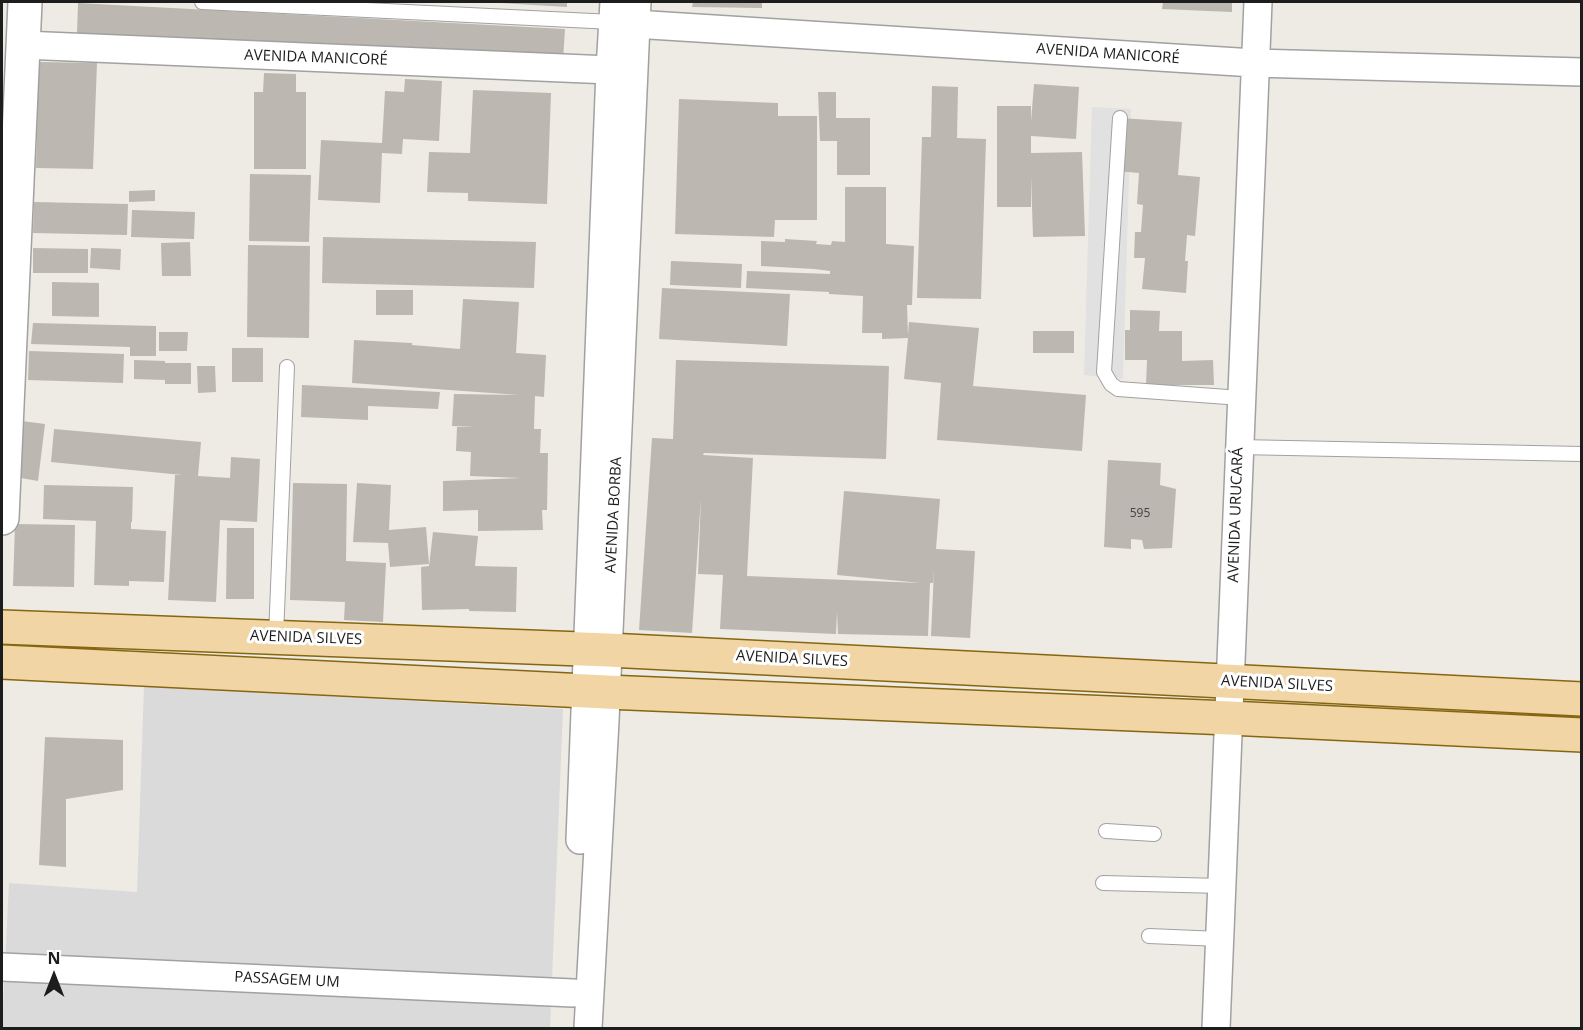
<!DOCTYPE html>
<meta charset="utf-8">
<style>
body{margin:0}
#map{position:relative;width:1583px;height:1030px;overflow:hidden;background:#edebe4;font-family:"Open Sans",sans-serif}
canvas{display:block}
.frame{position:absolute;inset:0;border:3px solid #1d1d1d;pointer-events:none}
.north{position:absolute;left:24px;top:946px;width:60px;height:60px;-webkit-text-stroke:4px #fff;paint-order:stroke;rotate:0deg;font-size:16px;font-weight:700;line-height:24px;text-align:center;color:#1d1d1d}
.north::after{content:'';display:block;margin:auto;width:21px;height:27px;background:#1d1d1d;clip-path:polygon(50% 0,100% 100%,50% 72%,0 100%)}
</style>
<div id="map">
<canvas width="1583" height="1030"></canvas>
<div class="frame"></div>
<div class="north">N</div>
</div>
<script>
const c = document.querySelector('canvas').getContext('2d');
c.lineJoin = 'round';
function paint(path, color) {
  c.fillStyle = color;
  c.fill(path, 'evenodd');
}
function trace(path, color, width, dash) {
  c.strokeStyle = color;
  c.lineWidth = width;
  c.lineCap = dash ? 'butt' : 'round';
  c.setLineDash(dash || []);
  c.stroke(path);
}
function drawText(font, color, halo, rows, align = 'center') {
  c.font = font + ' "Open Sans",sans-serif';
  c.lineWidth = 6;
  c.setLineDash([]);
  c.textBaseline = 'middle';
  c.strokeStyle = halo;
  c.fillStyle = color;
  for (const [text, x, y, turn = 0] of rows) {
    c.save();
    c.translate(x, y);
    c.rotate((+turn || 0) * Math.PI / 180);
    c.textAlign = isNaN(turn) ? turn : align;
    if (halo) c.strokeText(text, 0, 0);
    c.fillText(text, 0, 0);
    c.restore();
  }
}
const residential = new Path2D(`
 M144,686L563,709L550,1028H2L9,883L137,892Z`);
const parking = new Path2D(`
 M1092,107L1131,109L1123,379L1084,375Z`);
const building = new Path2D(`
 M500,2H567V7L500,3Z
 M693,2H762V8L692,7Z
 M1163,2H1232V12L1162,9Z
 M78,3L565,29L563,60L77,34Z
 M39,62L97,63L93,169L36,168Z
 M264,73L296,74V92H306V169H254V92H263Z
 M405,79L442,81L439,141L403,139L402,154L382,153L380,203L318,200L321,140L382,143L385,91L404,92Z
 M1034,84L1079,87L1076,139L1031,136V153L1082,152L1085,236L1033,237L1031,176V207H997V106H1031V122Z
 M932,86L958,87L957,138L986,139L981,299L917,298L922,137H931Z
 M473,90L551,93L547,204L468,201V193L427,192L429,152L470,153Z
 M818,92H836V118H870V175H837V141H820Z
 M679,99L778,103V116H817V220H775L774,237L675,234Z
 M1120,118L1182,122L1178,175L1200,177L1195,236L1187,235L1185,261H1188L1186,293L1142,289L1145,258H1134L1135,232H1141L1143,205L1137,204L1139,173L1116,171Z
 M250,174L311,175L309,242L249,241Z
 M845,187H886V244L914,246L912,305H907L908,335L909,322L979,328L973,386L1086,395L1082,451L937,440L941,383L904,379L908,338L882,339V333H862L863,296L829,294V292L746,288L747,271L830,274V271L814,269L761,266V241L785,242V239L817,241L816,244L831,245L832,241L845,242Z
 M155,190V201L129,202V191Z
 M34,202L128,204L127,235L33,233Z
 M132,210L195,212L194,239L131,237Z
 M323,237L536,242L534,288L322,283Z
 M190,242L191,276H162L161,243Z
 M248,245L310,246L309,338L247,337Z
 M33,248L88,249V273H33Z
 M91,248L121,249L120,270L90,268Z
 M671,261L742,264L741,288L670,285Z
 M52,282L99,283V317L52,316Z
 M662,288L790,294L787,346L659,339Z
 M376,290H413V315H376Z
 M463,299L519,302L516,353L546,355L544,397L535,396L534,429H541L540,453H548L547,510H542L543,530L478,531V510L443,511V481L521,478L470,476L471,452L456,451L457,427H476L452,426L454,394L519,395L352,383L354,340L412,343V345L460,349Z
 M1130,310L1160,311L1159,331H1182V361L1213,360L1214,385H1146L1147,360H1125V330H1130Z
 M33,323L156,326V356H130V347L31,344Z
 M1033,331H1074V353H1033Z
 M159,332H188L187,351H159Z
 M232,348H263V382H232Z
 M29,351L124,354L123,383L28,380Z
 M134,360L165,361V363H191V384H165V380L134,379Z
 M676,360L889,366L886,459L704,453L703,455L753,458L747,576L921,583L837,575L844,491L940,499L936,549L975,551L970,638L931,636L934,570L933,583H930L928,636L838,634L837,612L836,634L720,629L723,575L698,574L701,498L692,633L639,630L652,438L673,439Z
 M197,366H215L216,392L198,393Z
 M302,385L440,392L438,409L368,406V420L301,417Z
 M22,421L45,424L38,481L15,477Z
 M54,429L201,442L198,476L230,478L231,457L260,459L257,522L220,520L216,602L168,600L175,475H182L51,462Z
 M1108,460L1161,463L1160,485L1176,489L1172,548L1144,549L1142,540L1131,539V549L1104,547Z
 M293,483L347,484L346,561L386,563L383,622L344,620L345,602L290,600Z
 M357,483L391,485L389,530L426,527L429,564L390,567L388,543L353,542Z
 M44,485L133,487L132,522H131V529L166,531L164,582L129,581V586L94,585L96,521L43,519Z
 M15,524L75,525L74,587L13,586Z
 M227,528H254V599H226Z
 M433,532L478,536L475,566L517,567L516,612L469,611V609L422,610L421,567L429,566Z
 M45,737L123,740V790L66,799V867L39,865Z`);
const service = new Path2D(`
 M202,2L613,22
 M1120,118L1104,372L1111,384L1118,389L1241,398
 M1239,447L1582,454
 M276,636L287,367
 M1106,831L1154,834
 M1103,883L1222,886
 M1149,936L1220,939`);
const minor = new Path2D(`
 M618,23L1254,63L1582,72
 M23,45L610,70
 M580,840L610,70L614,2
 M2,967L573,993
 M588,1028L605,721L637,2
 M1216,1028L1258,2`);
const tertiary = new Path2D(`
 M2,518L25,2`);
const primary = new Path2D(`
 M2,627L608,650L1582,699
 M2,662L606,692L1229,718L1582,735`);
const numberNames = [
 ["595",1140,514]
];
const streetNames = [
 ["AVENIDA MANICORÉ",1108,54,4],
 ["AVENIDA MANICORÉ",316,58,2],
 ["AVENIDA BORBA",614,515,-87],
 ["AVENIDA URUCARÁ",1236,515,-88],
 ["AVENIDA SILVES",306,638,2],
 ["AVENIDA SILVES",792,659,3],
 ["AVENIDA SILVES",1277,684,3],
 ["PASSAGEM UM",287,980,3]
];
paint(residential, '#dbdada');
paint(parking, '#e1e1e1');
paint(building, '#bdb7b1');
trace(service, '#a1a1a1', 16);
trace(minor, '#a1a1a1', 30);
trace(tertiary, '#a1a1a1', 36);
trace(primary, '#866610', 36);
trace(service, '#fff', 14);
trace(minor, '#fff', 27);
trace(tertiary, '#fff', 33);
trace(primary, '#f1d5a5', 33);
drawText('12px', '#454442', null, numberNames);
drawText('15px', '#1d1d1d', '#fff', streetNames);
</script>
